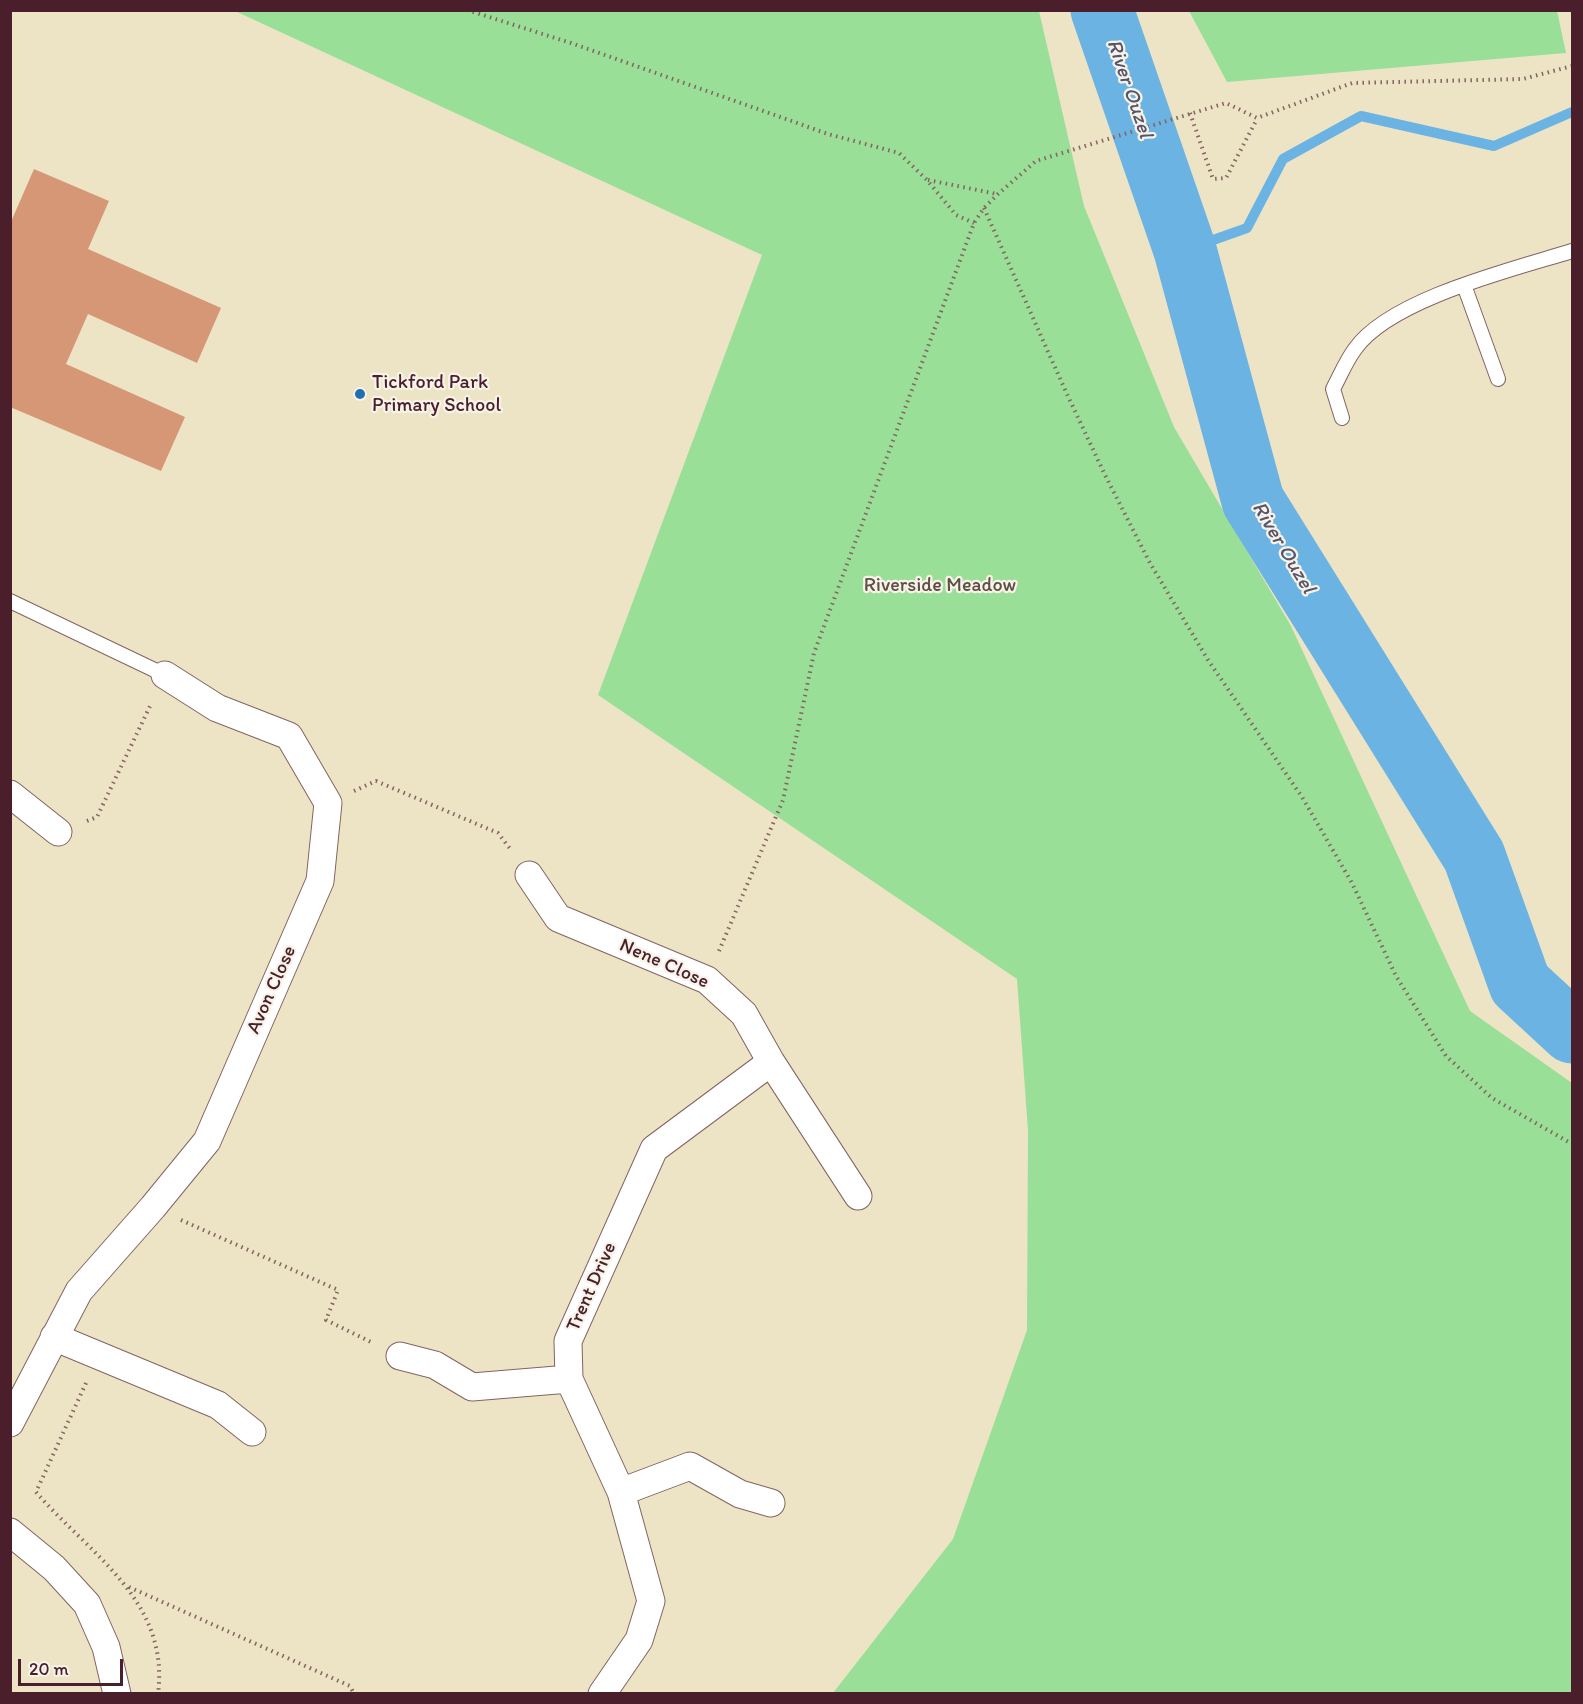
<!DOCTYPE html>
<style>
body{margin:0}
#map{position:relative;width:1583px;height:1704px;overflow:hidden;background:#ede4c6;font-family:Itim,sans-serif}
canvas{display:block}
.frame{position:absolute;inset:0;border:12px solid #4a1f2b;pointer-events:none}
.scale{position:absolute;left:18px;top:1659px;width:105px;height:27px;box-sizing:border-box;border:3px solid #4a1f2b;border-top:0;padding-left:8px;font-size:18px;line-height:21px;white-space:nowrap;color:#4a1f2b;-webkit-text-stroke:4px #f7f3e8;paint-order:stroke}
</style>
<div id="map">
<canvas width="1583" height="1704"></canvas>
<div class="frame"></div>
<div class="scale">20 m</div>
</div>
<script>
const c = document.querySelector('canvas').getContext('2d');
c.lineJoin = 'round';
function paint(path, color) {
  c.fillStyle = color;
  c.fill(path, 'evenodd');
}
function trace(path, color, width, dash) {
  c.strokeStyle = color;
  c.lineWidth = width;
  c.lineCap = dash ? 'butt' : 'round';
  c.setLineDash(dash || []);
  c.stroke(path);
}
function drawText(font, color, halo, rows, align = 'center') {
  c.font = font + ' Itim,sans-serif';
  c.lineWidth = 4.5;
  c.setLineDash([]);
  c.textBaseline = 'middle';
  c.strokeStyle = halo;
  c.fillStyle = color;
  for (const [text, x, y, turn = 0] of rows) {
    c.save();
    c.translate(x, y);
    c.rotate((+turn || 0) * Math.PI / 180);
    c.textAlign = isNaN(turn) ? turn : align;
    if (halo) c.strokeText(text, 0, 0);
    c.fillText(text, 0, 0);
    c.restore();
  }
}
const green = new Path2D(`
 M235,11H1039L1084,206L1174,427L1291,626L1470,1011L1572,1083V1693H833L953,1539L1027,1330L1028,1131L1017,979L598,695L762,255Z
 M1189,11H1557L1566,53L1227,82Z`);
const stream = new Path2D(`
 M1185,250L1247,228L1283,159L1361,116L1494,146L1572,112`);
const river = new Path2D(`
 M1102,10L1185,250L1253,501L1474,856L1520,984L1572,1032`);
const building = new Path2D(`
 M34,169L109,201L88,249L221,308L197,363L88,314L66,364L185,417L161,471L10,407V224Z`);
const path = new Path2D(`
 M467,10L571,43L828,134L899,153L927,180L956,215L974,223
 M1190,113L1213,179L1226,178L1257,119
 M928,180L997,194
 M984,208L1066,392L1105,475L1150,563L1208,660L1302,797L1352,883L1396,976L1446,1056L1492,1098L1572,1144
 M354,791L376,781L498,833L511,850
 M87,821L97,817L151,704
 M719,951L783,800L814,653L974,223L984,208L998,194L1036,161L1226,103L1257,118L1352,83L1523,79L1572,66
 M181,1220L338,1290L326,1320L373,1343
 M86,1383L36,1492C89,1554 170,1600 158,1694
 M129,1587L350,1686L354,1694`);
const service = new Path2D(`
 M1464,285L1498,379
 M1342,418L1333,389C1340,376 1346,361 1355,349C1390,299 1514,269 1572,251
 M10,601L165,675`);
const minor = new Path2D(`
 M10,794L58,832
 M529,875L558,918L707,980L744,1014L771,1062L858,1196
 M54,1337L218,1405L252,1432
 M400,1356L435,1365L472,1387L569,1379
 M10,1423L79,1291L153,1207L207,1141L320,881L328,803L289,736L217,708L165,675
 M621,1492L690,1466L740,1494L771,1503
 M10,1532L54,1568L87,1604L106,1647L117,1694
 M602,1694L639,1640L651,1601L621,1492L569,1379L568,1341L654,1149L771,1062`);
const markers = [
 [360,394,6,"#1f6fb2"]
];
const poiNames = [
 ["Tickford Park",372,383],
 ["Primary School",372,406]
];
const parkNames = [
 ["Riverside Meadow",940,586]
];
const streetNames = [
 ["Nene Close",664,964,24],
 ["Avon Close",272,990,-66],
 ["Trent Drive",592,1287,-66]
];
const waterNames = [
 ["River Ouzel",1129,89,71],
 ["River Ouzel",1283,548,59]
];
paint(green, '#9adf97');
trace(stream, '#6bb3e2', 10);
trace(river, '#6bb3e2', 63);
paint(building, '#d69777');
trace(service, '#836461', 16);
trace(minor, '#836461', 29);
trace(path, '#836461', 4, [1.5, 4.5]);
trace(service, '#fff', 14);
trace(minor, '#fff', 27);
for (const [x, y, r, color] of markers) {
  const dot = new Path2D();
  dot.arc(x, y, r, 0, 2 * Math.PI);
  c.fillStyle = color;
  c.fill(dot);
  trace(dot, '#f7f3e8', 2);
}
drawText('20px', '#4a1f2b', '#f7f3e8', poiNames, 'left');
drawText('20px', '#5e4f46', '#f7f3e8', parkNames);
drawText('20px', '#4a1f2b', '#f7f3e8', streetNames);
drawText('italic 21px', '#56536b', '#f7f3e8', waterNames);
</script>
